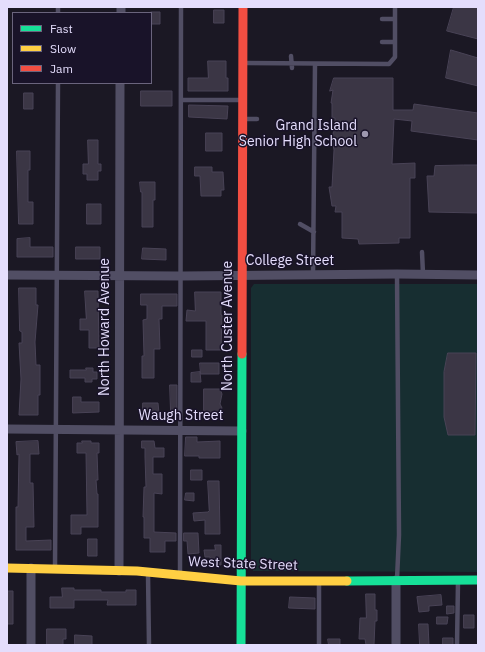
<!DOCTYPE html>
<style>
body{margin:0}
#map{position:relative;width:485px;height:652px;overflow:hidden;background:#1b1824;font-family:"IBM Plex Sans",sans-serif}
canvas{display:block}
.frame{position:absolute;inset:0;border:8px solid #e4ddfc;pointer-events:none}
.legend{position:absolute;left:12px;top:12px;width:140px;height:72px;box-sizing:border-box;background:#191329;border:1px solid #6a647d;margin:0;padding:5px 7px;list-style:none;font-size:12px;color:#e4ddfc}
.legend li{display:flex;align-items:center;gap:8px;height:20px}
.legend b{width:20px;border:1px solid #6a647d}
</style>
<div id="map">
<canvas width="485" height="652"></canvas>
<div class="frame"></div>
<ul class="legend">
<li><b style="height:5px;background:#16e098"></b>Fast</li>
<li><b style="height:5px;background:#ffcf43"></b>Slow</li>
<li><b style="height:5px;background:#f24e42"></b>Jam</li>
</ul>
</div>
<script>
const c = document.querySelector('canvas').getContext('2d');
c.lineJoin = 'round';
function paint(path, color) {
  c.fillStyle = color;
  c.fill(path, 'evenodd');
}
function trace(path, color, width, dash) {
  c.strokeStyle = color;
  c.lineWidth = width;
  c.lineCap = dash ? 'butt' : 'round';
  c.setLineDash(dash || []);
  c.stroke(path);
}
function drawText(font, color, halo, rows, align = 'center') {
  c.font = font + ' "IBM Plex Sans",sans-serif';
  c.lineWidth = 3;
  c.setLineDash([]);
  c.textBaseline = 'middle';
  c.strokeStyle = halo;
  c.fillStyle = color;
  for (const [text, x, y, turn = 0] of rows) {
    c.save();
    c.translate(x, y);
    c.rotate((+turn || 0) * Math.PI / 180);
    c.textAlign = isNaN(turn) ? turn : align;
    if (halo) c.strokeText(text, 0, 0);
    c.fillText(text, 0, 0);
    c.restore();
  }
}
const green = new Path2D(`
 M254,284H478V572L253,571L251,561V288Z`);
const building = new Path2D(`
 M454,7H478V39L447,31Z
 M214,10H224V23H214Z
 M151,12H160V24H151Z
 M451,50L478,58V86L446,78Z
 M208,61H226V78H228V91H188V78H208Z
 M334,78H393V110H413L414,104L478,113V140L411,131L412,121L394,119L392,164L415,163V178H410V238H399V243L359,244L358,239L342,238V212H335L336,206H332L329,187H332L334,150L332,139L334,129H335V118H332V103H331L333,90L330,91Z
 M141,91H172V106H141Z
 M24,93H33V109H24Z
 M189,105L228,106L227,119L189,117Z
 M206,133H222V151H206Z
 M88,140H98V164H101V171H98V180H87V174H83V164H88Z
 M17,151H30V170H28V202H33V224H19Z
 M464,165H478V213L429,212L427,176H434L435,166Z
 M195,167H212V172H223L224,190H221V196H201L200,176H195Z
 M140,182H155V200H153V227H142V192H141Z
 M87,204H101V224H87Z
 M30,238V247H53V257H17V239Z
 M76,247H100V259H76Z
 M143,248L166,249V260L142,259Z
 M19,288H36V305H38L35,342L36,365H40V395H38V415H19L21,379L19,343H22V332L20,331Z
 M85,291H98L99,348H89V330H80V319H86Z
 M195,292H221V315H222L221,350H206V321H186L187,310L195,311Z
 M141,294H177V306H162V319H159L160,349H154V378H142V356H144L143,320L147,319V305H141Z
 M192,350H202V357H192Z
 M448,353H476L475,435H448L444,417V372Z
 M200,363H219V374H201Z
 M86,368H93V372H97V379H92V382H85V378H70V370H86Z
 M200,372L201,382H191V373Z
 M170,385H177V411L171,412Z
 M204,389H220L222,394L220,404L222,408L220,412L204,413Z
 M73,397H81V402H99V412L73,413Z
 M143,403H158L159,413H143Z
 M186,437H197V442L220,441V458H199V456H185Z
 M38,441L39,454H30V483H33L34,527H26V541L51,540V550H16V507H18L19,454L17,455L16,442Z
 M82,441H91V443H99V453H97L98,480H96L97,494H98V527H81V534H71V515H87L86,453H77V443H82Z
 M142,441H154L155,448H164V457H153V474H162V494L154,493V532L176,533V541H165V552H150V538H144V517H143L144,487H146L145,457V448H142Z
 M191,470H202V480H191Z
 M208,481H219L220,534H205V520L194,521L193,513L208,512L209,511Z
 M186,493H194V501L185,500Z
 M184,533H198L199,553L188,554L187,541H184Z
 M88,539H97V556H88Z
 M215,545H221V565H211L210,557H205L204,550H215Z
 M62,588H74V590H101V592H126V590H136V605H107L108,600H74V608H50V597H62Z
 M7,591H13V624H7Z
 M366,594H375V610H377V621H375L374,645H366L365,639H359L360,618H366Z
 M441,595L442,605L429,606V611L419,612L417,597Z
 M290,597L315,598V609L289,608Z
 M447,606H454V613L447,614Z
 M464,615H474V628H464Z
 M437,617H448L447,624H437Z
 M419,624H428L429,645H420Z
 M47,629H66V639H63V645H47Z
 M75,635L92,636V645H75Z
 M443,638H453V645H443Z
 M328,639H340V645H329Z`);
const lane = new Path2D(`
 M58,7V13
 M382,19H395
 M382,42H395
 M291,56L292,68
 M244,63L389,64L395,57V7
 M181,100H242
 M243,119H257
 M300,224L314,232
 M422,252L423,274
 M313,275L315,64
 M55,567L58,83
 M148,574L149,645
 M180,574L181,7
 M397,579L399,535L397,274
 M319,582V645
 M457,645L458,582`);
const street = new Path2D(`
 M121,13V7
 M7,275L181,276L397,274L478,275
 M7,429L242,431
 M119,571L120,83
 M31,645V568
 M396,645V580`);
const fast = new Path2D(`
 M347,581L478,580
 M241,645L242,354`);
const slow = new Path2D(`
 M7,568L137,571L241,581H347`);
const jam = new Path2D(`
 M242,354L243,7`);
const markers = [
 [365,134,4,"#9e98b0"]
];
const poiNames = [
 ["Grand Island",357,126],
 ["Senior High School",357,142]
];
const streetNames = [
 ["College Street",290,261],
 ["North Custer Avenue",228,326,-90],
 ["North Howard Avenue",105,327,-90],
 ["Waugh Street",181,416],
 ["West State Street",243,564,2]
];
paint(green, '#172e31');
paint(building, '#3b3645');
trace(building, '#494356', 1);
trace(lane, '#514e64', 4.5);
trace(street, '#514e64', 9);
trace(fast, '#16e098', 9);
trace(slow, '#ffcf43', 9);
trace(jam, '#f24e42', 9);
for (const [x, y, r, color] of markers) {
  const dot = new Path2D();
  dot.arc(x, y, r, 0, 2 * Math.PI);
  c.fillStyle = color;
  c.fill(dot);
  trace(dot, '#191329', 1.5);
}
drawText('14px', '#e4ddfc', '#191329', poiNames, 'right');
drawText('14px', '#e4ddfc', '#191329', streetNames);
</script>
